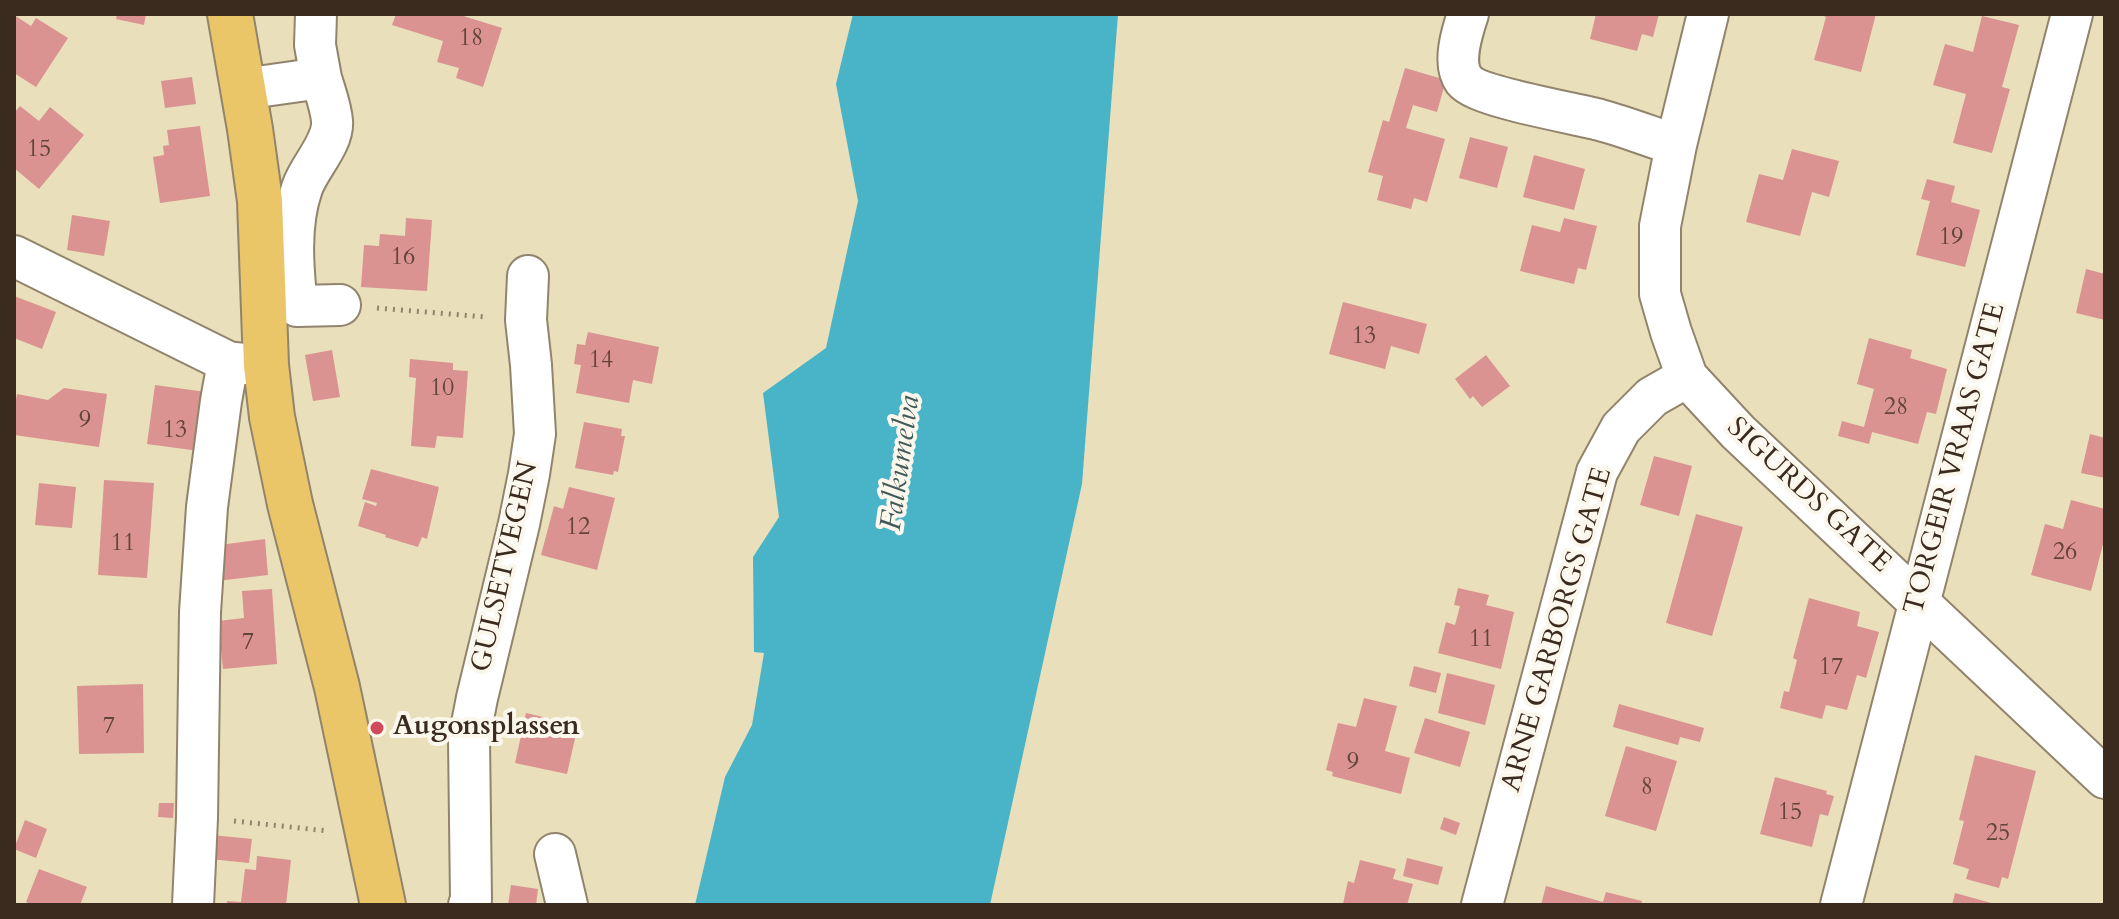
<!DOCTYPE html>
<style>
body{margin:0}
#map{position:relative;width:2119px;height:919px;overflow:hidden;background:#e9dfbb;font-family:Cardo,serif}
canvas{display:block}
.frame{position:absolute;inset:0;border:16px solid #3b2a1e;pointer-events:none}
</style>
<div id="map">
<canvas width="2119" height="919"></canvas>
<div class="frame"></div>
</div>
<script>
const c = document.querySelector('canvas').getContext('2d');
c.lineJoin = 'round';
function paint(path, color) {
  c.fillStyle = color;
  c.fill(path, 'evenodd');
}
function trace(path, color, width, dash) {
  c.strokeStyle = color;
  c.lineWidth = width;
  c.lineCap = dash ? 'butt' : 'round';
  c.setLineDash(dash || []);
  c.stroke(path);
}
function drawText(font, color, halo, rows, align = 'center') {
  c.font = font + ' Cardo,serif';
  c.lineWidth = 8;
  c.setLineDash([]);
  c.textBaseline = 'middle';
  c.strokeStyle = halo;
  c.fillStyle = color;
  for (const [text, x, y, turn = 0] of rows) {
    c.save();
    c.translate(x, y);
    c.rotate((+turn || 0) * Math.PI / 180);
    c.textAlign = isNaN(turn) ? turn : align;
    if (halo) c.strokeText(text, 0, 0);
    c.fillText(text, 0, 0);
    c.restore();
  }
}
const water = new Path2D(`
 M853,14H1118L1082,484L990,905H695L725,777L752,725L764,653L754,652L753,557L779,517L763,393L826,348L858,201L836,84Z`);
const building = new Path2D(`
 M117,14H146L144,25L116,19Z
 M396,14H457L502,28L483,87L456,78L459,68L437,62L443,41L392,25Z
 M1596,14H1659L1653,37L1642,34L1637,51L1590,39Z
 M1819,14H1876L1861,72L1814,60L1826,17Z
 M14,15L31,26L36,18L68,38L36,87L14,73Z
 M1982,16L2019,25L2002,87L2010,89L1992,153L1953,143L1966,94L1933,85L1945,44L1973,52Z
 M1405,68L1446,80L1437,112L1413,105L1406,128L1445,139L1427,202L1414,198L1411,209L1377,200L1383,176L1368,172L1383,120L1389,122Z
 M192,77L196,104L165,108L161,81Z
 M20,106L39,121L50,107L84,135L39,189L14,168V113Z
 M200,126L210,196L160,203L153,157L164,155L163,146L169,145L167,130Z
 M1470,137L1508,147L1497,188L1459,178Z
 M1792,149L1839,161L1829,197L1812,192L1800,236L1746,222L1759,174L1783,180Z
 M1534,155L1585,169L1574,210L1523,197Z
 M1927,179L1955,186L1951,202L1980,210L1965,267L1916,255L1930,201L1921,199Z
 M72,215L110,221L104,256L67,250Z
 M406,218L432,220L427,291L361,287L364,245L379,246L380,234L405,236Z
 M1564,218L1597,226L1586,270L1578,268L1574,284L1520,271L1532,225L1560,232Z
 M2086,269L2105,274V320L2076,313Z
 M14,296L56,312L42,349L14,338Z
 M1343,302L1427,324L1419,354L1391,346L1385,369L1329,354Z
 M588,332L659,347L652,384L633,380L629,403L576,393L581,365L574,364L577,344L585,345Z
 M1869,338L1912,350L1910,358L1947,369L1936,414L1927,412L1918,444L1872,432L1869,444L1838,436L1842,421L1864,427L1874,389L1857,384Z
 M332,350L340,397L313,401L305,355Z
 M1486,355L1510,386L1482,407L1473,396L1470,399L1455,379Z
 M410,359L453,363V370L468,371L463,438L437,436L435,448L411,446L416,378L409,377Z
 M155,385L206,392L199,451L147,444Z
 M64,388L107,394L99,447L14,435V410L17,394L48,400Z
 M584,422L622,429L621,436H625L618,472L614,471L613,475L575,468Z
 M2090,434L2105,438V478L2081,473Z
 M1654,456L1692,466L1679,516L1640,505Z
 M371,469L439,487L427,539L422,537L418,547L385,537L386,535L358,526L365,502L376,506L377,503L362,499Z
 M104,480L154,483L147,578L98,575Z
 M39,483L76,487L72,528L35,525Z
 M569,487L615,498L597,570L541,555L554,506L563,509Z
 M2071,500L2105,509V545L2103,544L2091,591L2031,575L2045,524L2063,529Z
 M1696,514L1743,527L1712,636L1666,623Z
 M265,539L268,575L217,581L212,546Z
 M1458,588L1489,595L1486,605L1514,612L1501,669L1438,653L1446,622L1455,625L1460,606L1454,605Z
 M272,589L277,664L223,669L218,621L244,618L242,591Z
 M1809,598L1860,612L1857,626L1879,632L1866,678L1857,675L1847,710L1826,705L1822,719L1780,708L1784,691L1789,692L1797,660L1793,658Z
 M1414,666L1441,673L1436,693L1409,686Z
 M1447,673L1495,685L1485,725L1438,713Z
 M143,684L144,753L79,754L77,686Z
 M1364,698L1397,706L1385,751L1410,758L1401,794L1332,776L1333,772L1326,770L1338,723L1356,727Z
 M1619,704L1704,728L1700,742L1680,737L1678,745L1613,727Z
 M526,713L578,725L567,774L515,763Z
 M1425,718L1470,732L1460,767L1414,753Z
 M1626,746L1677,761L1656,831L1605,816Z
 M1975,755L2036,771L2008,879L2002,877L1999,888L1966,879L1969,869L1953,864L1964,821L1959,820Z
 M1775,777L1827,791L1826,794L1834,796L1828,816L1820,814L1812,847L1760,834Z
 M159,803H174L173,818L158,817Z
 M1444,817L1460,823L1456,835L1440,829Z
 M25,820L47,829L36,858L14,849Z
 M212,835L252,839L249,863L210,859Z
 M257,856L291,860L286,905H227V901L241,902L245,869L256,870Z
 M1407,858L1443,867L1438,885L1403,876Z
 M1360,860L1396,869L1393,879L1413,884L1407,905L1343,904L1348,881L1354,883Z
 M39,869L87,887L80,905H34L26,902Z
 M511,885L538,889L536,905H508Z
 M1546,886L1603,902L1606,892L1642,901L1641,905H1541Z
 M1955,893L1995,904V905H1952Z`);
const path = new Path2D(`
 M377,308L486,317
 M234,821L328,831`);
const minor = new Path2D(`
 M1468,14C1462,32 1452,64 1464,80C1477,97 1574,113 1600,120C1626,127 1651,137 1676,145
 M321,78C325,92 331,107 332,121C334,143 309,167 302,188C289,225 293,269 297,306L340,305
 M243,89L321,78L315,45L316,14
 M14,256L228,362L254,365
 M1687,377L1738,432L2105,778
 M555,854L567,905
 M193,905L197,818L200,612L207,507L221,401L228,362
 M469,905L471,900L469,739L477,698L519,524L529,474L535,434L531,365L526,320L528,276
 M1482,905L1597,472L1621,428L1652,397L1687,377L1671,332L1660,294V226L1676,145L1708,14
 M1841,905L2072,14`);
const major = new Path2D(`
 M230,14L250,129L260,201L266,365L272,417L290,504L337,687L383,905`);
const markers = [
 [377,728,8,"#d1495b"]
];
const numberNames = [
 ["18",471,39],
 ["15",39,150],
 ["19",1951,238],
 ["16",403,258],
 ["13",1364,337],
 ["14",601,361],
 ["10",442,389],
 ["28",1896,408],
 ["9",85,421],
 ["13",175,431],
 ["12",578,528],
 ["11",123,544],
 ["26",2065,553],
 ["11",1481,640],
 ["7",248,643],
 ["17",1831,668],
 ["7",109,727],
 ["9",1353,763],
 ["8",1647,788],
 ["15",1790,813],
 ["25",1998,834]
];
const streetNames = [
 ["TORGEIR VRAAS GATE",1956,459,-75],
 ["SIGURDS GATE",1808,496,43],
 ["GULSETVEGEN",506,567,-77],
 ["ARNE GARBORGS GATE",1558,630,-74]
];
const poiNames = [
 ["Augonsplassen",393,728]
];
const waterNames = [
 ["Falkumelva",902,463,-82]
];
paint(water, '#49b4c7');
paint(building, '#da9390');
trace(minor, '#92846c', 44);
trace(major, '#92846c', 48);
trace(path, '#92846c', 5, [2, 6]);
trace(minor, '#fff', 40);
trace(major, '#ebc669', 44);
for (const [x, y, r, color] of markers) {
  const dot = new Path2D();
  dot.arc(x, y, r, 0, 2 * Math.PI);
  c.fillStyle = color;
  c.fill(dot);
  trace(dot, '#fbf7ec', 3);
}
drawText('24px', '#63443a', null, numberNames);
drawText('28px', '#3b2a1e', '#fbf7ec', streetNames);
drawText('bold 28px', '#3b2a1e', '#fbf7ec', poiNames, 'left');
drawText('italic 30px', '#405a59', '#fbf7ec', waterNames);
</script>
